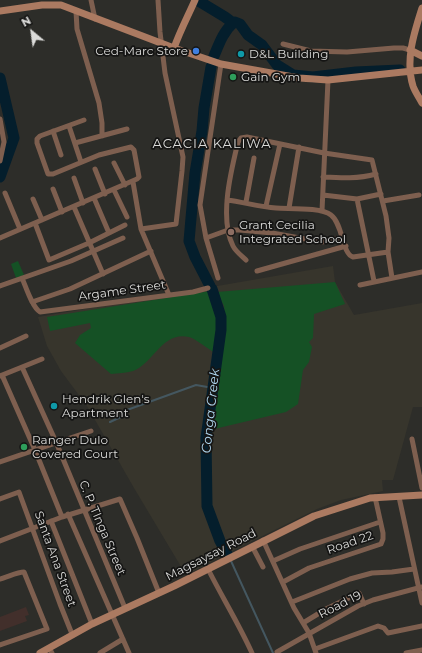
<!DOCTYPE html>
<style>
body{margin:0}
#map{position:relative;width:422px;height:653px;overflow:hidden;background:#2d2d29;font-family:Montserrat,sans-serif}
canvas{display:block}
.north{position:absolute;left:12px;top:12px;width:40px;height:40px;-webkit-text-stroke:3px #151514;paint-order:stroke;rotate:331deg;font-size:11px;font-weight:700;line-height:16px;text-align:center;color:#dbdbd9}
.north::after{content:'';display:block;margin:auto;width:14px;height:18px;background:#dbdbd9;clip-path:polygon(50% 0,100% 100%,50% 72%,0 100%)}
</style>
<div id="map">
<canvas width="422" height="653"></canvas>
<div class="north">N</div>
</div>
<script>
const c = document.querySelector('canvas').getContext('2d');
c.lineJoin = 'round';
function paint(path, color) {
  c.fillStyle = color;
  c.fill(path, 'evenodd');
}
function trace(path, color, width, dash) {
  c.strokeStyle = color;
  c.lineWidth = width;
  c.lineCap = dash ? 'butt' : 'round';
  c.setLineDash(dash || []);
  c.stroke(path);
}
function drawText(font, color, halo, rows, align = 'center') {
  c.font = font + ' Montserrat,sans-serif';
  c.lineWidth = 3.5;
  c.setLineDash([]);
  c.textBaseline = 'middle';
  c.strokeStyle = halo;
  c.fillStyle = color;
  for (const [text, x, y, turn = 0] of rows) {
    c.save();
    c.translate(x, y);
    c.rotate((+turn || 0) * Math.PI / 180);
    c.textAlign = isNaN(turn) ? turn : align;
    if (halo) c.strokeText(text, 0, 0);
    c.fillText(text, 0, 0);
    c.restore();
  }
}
const built = new Path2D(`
 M333,266L335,282L354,315L422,303V407H413L393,480H382L383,491L341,500L317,509L216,559L186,575L134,488L87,406L61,371L47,346L38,317Z`);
const education = new Path2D(`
 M26,607L29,615L25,616L27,621L0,631V617Z`);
const green = new Path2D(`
 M18,261L24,275L16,278L11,264Z
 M335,282L345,304L314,314L313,338L309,342L312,347L309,362L303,370L298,404L286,412L210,430L225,318L224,306L217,292Z
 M210,291L220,317L215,353C208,349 196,339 189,337C162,331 154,363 133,371C126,373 118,373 111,374L75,343L80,335L91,328L90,323L50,331L47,317Z`);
const stream = new Path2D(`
 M110,422L123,416L127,410L196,385L213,388
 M231,561L273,653`);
const river = new Path2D(`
 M197,0L225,17L233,23
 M233,23L235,22L240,24L248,35L262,45L277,65L293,75L313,77L356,72L400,70
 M214,56C219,44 223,32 233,23
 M0,78L14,138L0,177
 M210,286L195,257L189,241L195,173L202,131L204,108L211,67
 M212,289L221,317V330L206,438L207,506L220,541L227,554`);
const street = new Path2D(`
 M91,0L95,19
 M76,11L77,29L99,103L102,123V136
 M283,44L311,51L347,52L394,48H403L410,50
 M0,119L4,142L0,161
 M69,126L81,162
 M53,131L61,155
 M75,143L127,129
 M114,163L125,185
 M95,169L105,194
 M323,177C341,178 358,179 376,174
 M74,178L83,203
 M133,182L141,229L169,295
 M53,189L62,212
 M114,190L127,217
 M5,193L20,229
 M323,195L357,199L381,194
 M94,198L109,233
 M33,199L42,220
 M357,199L374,281
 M227,200C243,202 260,207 276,208C289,209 321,207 331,215C343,224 342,254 353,257L388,252
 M383,201L419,195
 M246,202L254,158
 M266,206L280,144
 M74,207L103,274
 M289,208L299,147
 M322,211L328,80
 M35,223L49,260L89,243L125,225
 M141,229L176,224L182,171L183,157L165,73L160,32L158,0
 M0,238L137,179L139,177L134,150L131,147L99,155L53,174H48L37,143V139L40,136L84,120
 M206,238L228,230H240L272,233L322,242L343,237
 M246,260C242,256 236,252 233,246C219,218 231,171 238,142L241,138L247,137L324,153L372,160L386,216L389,238L388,252L392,278
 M257,271L346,246
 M22,278C26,287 32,307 40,312L193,292L208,288
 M218,278L206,238L200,205L221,64
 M360,285L422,272
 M0,286L71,261L123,238
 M32,302L70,289L151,251
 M0,348L26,336
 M22,367L56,442L125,608
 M2,375L35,450L62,517
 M0,376L42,359
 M412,439L422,488
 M0,462L91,431
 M399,497L422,603
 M0,499L19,492L60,604L72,634
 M68,514L129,653
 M51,521L92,624
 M263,540L294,608L309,633L316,653
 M0,541L62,517L120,499L137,538L159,593
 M252,546L263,567
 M273,561L300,549L380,522
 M208,569C222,597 239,624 252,653
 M0,579C8,577 17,572 24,572L47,629L0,645
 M283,582L309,568L381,544L383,539V533L375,497
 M292,602L350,579L372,573L392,572L414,569
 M303,623L326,609L359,593L364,604
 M49,648L52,653
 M315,649L378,626L384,628L388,633L422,626
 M277,652L358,606L373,600L422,587
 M100,653L123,639
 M406,653L422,650`);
const secondary = new Path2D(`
 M422,8C414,33 405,60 413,86C415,92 419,97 422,103
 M0,11L42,5H61L174,48L221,64L299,78L328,80L422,70
 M174,48C180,31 188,16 195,0
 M410,50L422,56
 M40,653L92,624L174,586L314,516L370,498L422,495`);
const markers = [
 [196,51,4,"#3f7fe0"],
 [241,54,4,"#0f9aa8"],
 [233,77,4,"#2e9e5b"],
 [231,232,4,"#8d6e63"],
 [54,406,4,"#0f9aa8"],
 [24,447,4,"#2e9e5b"]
];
const poiNames = [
 ["Ced-Marc Store",188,51,"right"],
 ["D&L Building",249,54],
 ["Gain Gym",241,77],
 ["Grant Cecilia",239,225],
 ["Integrated School",239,239],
 ["Hendrik Glen's",62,399],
 ["Apartment",62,413],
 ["Ranger Dulo",32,440],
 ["Covered Court",32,454]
];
const streetNames = [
 ["Argame Street",122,291,-8],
 ["C. P. TInga Street",102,528,67],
 ["Road 22",350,543,-19],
 ["Magsaysay Road",211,555,-27],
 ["Santa Ana Street",55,559,70],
 ["Road 19",340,605,-27]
];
const neighbourhoodNames = [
 ["ACACIA KALIWA",212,144]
];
const waterNames = [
 ["Conga Creek",211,411,-84]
];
paint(built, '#37352c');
paint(education, '#422f2b');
paint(green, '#155125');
trace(stream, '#445760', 2);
trace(river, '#041e2c', 11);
trace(street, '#7e5f4f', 5);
trace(secondary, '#ab7a61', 7);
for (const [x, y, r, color] of markers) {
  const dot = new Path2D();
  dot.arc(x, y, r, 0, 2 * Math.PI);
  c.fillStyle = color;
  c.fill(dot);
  trace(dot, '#151514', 1.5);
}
drawText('12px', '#dbdbd9', '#151514', poiNames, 'left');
drawText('12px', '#dbdbd9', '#151514', streetNames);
c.letterSpacing = '1px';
drawText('13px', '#dbdbd9', '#151514', neighbourhoodNames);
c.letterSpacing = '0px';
drawText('italic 13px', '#afd7f0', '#151514', waterNames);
</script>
